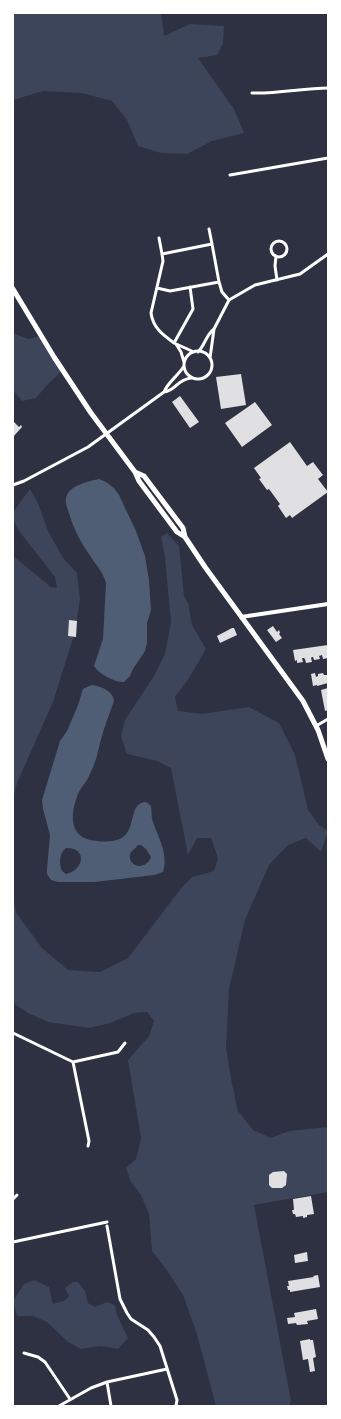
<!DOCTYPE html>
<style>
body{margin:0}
#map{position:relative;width:341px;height:1419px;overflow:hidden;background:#2d3142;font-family:Cabin,sans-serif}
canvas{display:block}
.frame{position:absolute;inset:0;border:14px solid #fff;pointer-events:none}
</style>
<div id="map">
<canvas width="341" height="1419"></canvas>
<div class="frame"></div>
</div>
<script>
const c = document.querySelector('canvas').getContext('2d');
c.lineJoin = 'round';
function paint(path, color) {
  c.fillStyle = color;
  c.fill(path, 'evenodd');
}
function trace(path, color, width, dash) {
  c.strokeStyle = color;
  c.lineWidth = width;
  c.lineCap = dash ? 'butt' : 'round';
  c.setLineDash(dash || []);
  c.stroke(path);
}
const green = new Path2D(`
 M13,13H161L164,36L190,24L224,26L223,44L217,55L198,58L234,109L244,133L212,141L187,154L161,153L138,146L127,120L112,101L82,93L43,91L13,100Z
 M13,333L28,339L41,336L63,370L48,384L36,398L22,401L13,390Z
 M30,489L38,503L48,531L63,558L77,573L80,599L75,632L53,702L17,783L13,799V556L51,587L57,588L55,577L19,531L13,519V512Z
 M167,533L179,546L184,596L188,603L192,625L206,649L189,678L175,697L178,711L202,714L249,707L279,723L295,755L308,810L319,825L328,831L321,852L306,838L288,845L269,865L245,920L229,989L226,1048L232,1084L238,1111L253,1130L271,1138L289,1131L328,1127V1192L254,1205L291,1401L289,1406H216L196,1331L183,1295L166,1269L152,1251L149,1214L141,1195L131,1182L126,1168L136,1159L141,1138L128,1060L149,1036L154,1021L147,1012L134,1013L110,1023L90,1028L48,1022L28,1013L13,1003V900L17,914L42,948L68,970L100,972L128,958L182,887L192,877L214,871L218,858L211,838H197L188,855L171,768L157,761L127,754L121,736L125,720L154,676L165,654L171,622L165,557L161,537Z
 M34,1280L49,1287L53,1304L64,1301L69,1296L65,1288L73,1282H78L85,1291L88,1303L95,1307L107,1302L115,1305L117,1315L128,1338L118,1349L101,1346L81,1349L68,1342L47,1322L33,1316H17L13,1301L24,1284Z`);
const water = new Path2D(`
 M99,479L106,482L114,488L119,495L136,531L145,556L149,580L151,610L147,623V643L145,651L133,669L130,676L124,682C114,682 99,674 94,666L103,639L106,583C103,572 96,565 91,557C81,543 73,528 69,513C67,507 64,500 67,495C71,485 90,481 99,479Z
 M93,685C102,687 113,691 114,701C110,713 105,724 102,736C99,745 98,754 95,762C93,767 91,772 89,776C86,783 81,787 78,794C71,811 68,835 90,840C100,842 114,843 123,837C136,828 129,802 146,802L151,806C152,811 151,817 153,822C158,837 169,855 163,872L154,875L95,882H58L51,880L47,874V869L50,835L43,809L42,800L60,741L67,731L78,705L83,689L89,686ZM138,845H141L146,849L151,857C146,871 128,867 130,855C130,852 136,848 138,845ZM66,848C87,847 85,870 66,874L62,871C59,864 59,853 66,848Z`);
const building = new Path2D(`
 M241,374L246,405L221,409L216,377Z
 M180,396L199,422L190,428L172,402Z
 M255,402L272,425L242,447L225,423Z
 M13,421L19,427L21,425L22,427L13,437Z
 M290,442L307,466L313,462L323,475L318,479L328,492L292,518L290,515L286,518L278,506L280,504L269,489L267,490L259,479L261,478L254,468Z
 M69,620L77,621L76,637L68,636Z
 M273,626L277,632L279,630L280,633L279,634L282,638L276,642L267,630Z
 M232,628H234L237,635L220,643L217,636Z
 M328,645V658L323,659L322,655L319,656L320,659L314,660L313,657H312L311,658L312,662L306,663L305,659L304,658H302L303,662L297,663V660L295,661L293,650Z
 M315,673L316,677L318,676V674L323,673L324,675H328V683L317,686V685L313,686L311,674Z
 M328,688V710L325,711L321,690Z
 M284,1171L287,1174L286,1185L282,1188H272L269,1185V1175L273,1172Z
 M311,1196L314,1214L307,1215V1217L303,1218V1216L296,1217L295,1214H293L292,1210H294L293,1199Z
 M307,1252L308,1261L295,1263L294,1255Z
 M318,1275L320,1287L290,1292V1290H288L287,1286H289L288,1281L314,1277L313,1276Z
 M316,1309L318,1319L307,1321L308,1324L297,1325L296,1323L288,1324L287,1318L295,1317L294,1313Z
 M310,1339V1340H313L316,1357L313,1358L315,1371L310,1372L308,1359L303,1360L300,1341Z`);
const minor = new Path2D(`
 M252,93C278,94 303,88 328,88
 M230,175L328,158
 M209,229L212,244
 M159,238L162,254
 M271 249a8 8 0 1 1 16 0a8 8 0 1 1-16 0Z
 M276,256L275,266L277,280
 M190,287L193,309L174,343C163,335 153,328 151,313L163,261L162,254L212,244L219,282L222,292L229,300
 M157,288L170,291L219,282
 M229,300L255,285L300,274L328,254
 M174,343L194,352
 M176,344L181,352L184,362
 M184 365a14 14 0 1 1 28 0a14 14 0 1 1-28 0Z
 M198,352C205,345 206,335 214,329L229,300
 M210,358L214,329
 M164,392C168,382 178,376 184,366
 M13,485L24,481L88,447L164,392C177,390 176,380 191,378
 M316,726L328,719
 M13,1033L73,1062
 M73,1062L89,1141L88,1146
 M73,1062L118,1052L125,1043
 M13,1199L17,1195
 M107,1226L120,1299L127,1313L131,1319L148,1330L154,1337L160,1346L177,1400L176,1406
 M13,1242L107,1222
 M24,1353L38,1357L45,1362L70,1399
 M107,1382L111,1406
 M59,1406L91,1388L107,1382L167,1369`);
const tertiary = new Path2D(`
 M241,617L328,604`);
const primary = new Path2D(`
 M13,289L54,357L91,413L135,472L139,481L177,532L185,537
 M135,472L144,476L183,528L185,537L205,567L303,701L318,730L328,759`);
paint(green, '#3c4559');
paint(water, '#4f5d75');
paint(building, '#e0e0e3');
trace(minor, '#fff', 3);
trace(tertiary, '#fff', 4);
trace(primary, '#fff', 5);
</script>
